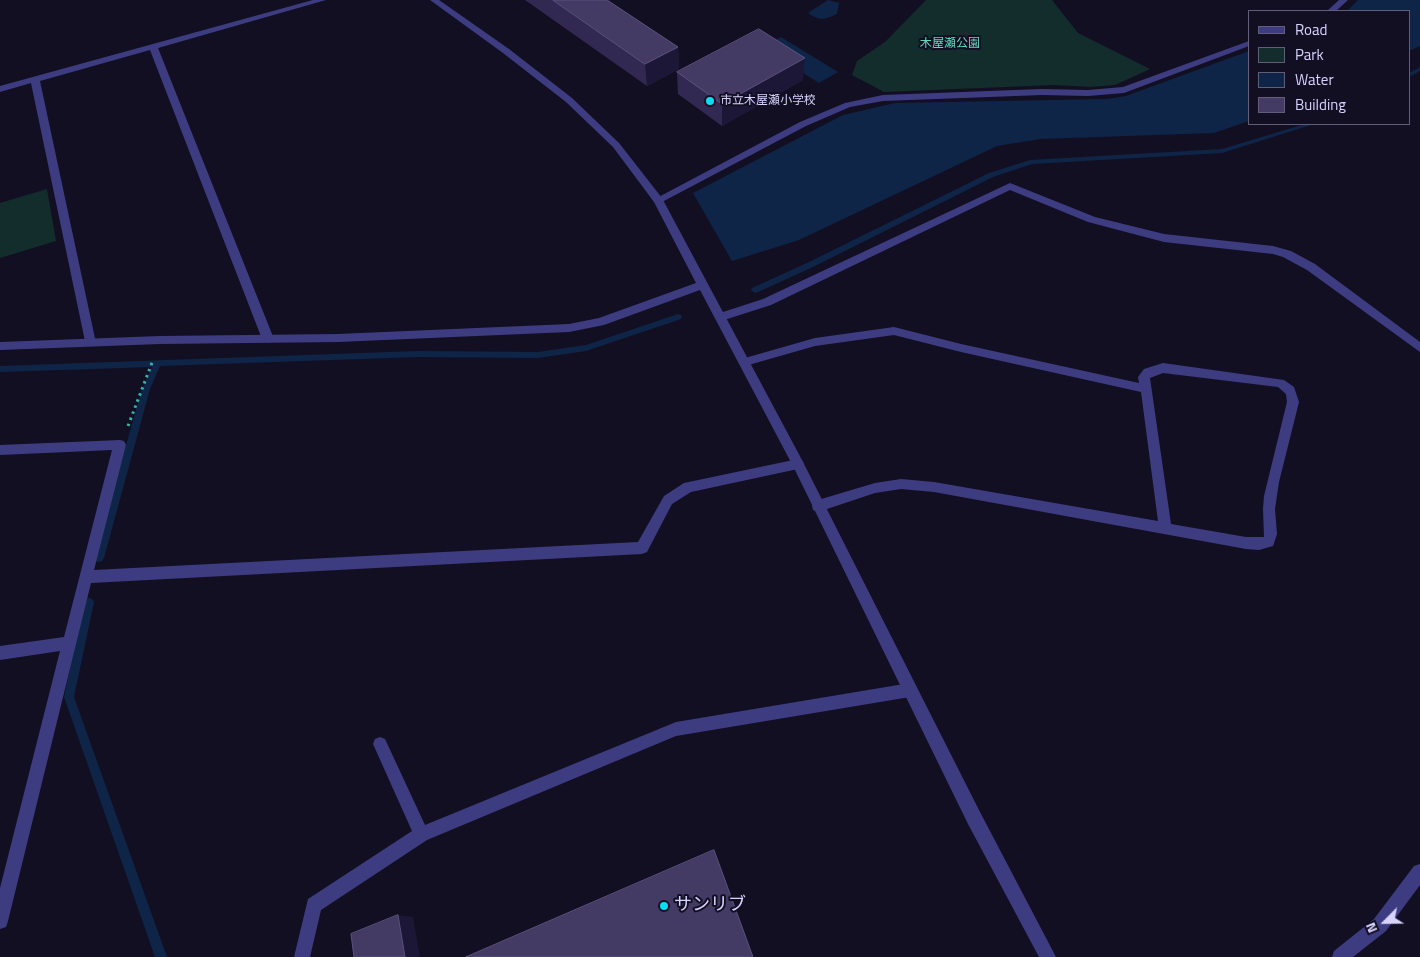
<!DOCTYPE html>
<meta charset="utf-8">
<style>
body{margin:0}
#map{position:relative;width:1420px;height:957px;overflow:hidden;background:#120f23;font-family:"Titillium Web",sans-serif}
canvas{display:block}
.legend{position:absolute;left:1248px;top:10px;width:162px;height:115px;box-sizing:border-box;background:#120f23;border:1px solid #615d7b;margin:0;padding:6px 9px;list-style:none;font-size:15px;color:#d8d3fe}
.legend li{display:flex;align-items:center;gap:10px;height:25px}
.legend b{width:25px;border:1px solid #615d7b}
.north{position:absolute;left:1360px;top:897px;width:50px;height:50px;-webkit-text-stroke:4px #120f23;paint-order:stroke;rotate:247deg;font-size:14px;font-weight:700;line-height:20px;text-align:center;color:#d8d3fe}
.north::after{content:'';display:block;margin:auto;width:18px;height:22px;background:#d8d3fe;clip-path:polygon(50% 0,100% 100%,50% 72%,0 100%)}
</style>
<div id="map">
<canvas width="1420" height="957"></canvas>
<ul class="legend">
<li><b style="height:6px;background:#3e3c81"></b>Road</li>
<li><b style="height:14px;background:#122d2c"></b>Park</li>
<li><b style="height:14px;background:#0f2547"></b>Water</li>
<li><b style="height:14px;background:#433b64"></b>Building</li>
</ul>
<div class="north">N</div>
</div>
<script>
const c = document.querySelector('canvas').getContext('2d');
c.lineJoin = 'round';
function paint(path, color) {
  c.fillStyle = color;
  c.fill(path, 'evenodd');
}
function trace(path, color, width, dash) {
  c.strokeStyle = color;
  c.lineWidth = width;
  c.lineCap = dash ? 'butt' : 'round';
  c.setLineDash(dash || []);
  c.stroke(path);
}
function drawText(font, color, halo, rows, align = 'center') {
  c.font = font + ' "Titillium Web","Noto Sans JP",sans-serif';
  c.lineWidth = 4;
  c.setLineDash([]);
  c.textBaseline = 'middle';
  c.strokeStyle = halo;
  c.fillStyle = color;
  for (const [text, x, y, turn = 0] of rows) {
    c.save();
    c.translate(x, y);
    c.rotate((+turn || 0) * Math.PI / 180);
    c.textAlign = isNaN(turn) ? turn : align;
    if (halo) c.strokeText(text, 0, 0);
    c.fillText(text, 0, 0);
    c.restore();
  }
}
const green = new Path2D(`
 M926,0H1052L1078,33L1150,69L1115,85L1091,87L1054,85L884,92L852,75L857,61L885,42Z
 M47,189L56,241L0,258V203Z`);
const water = new Path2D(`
 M828,0L839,3L837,14C824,20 820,21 808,13Z
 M1358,0H1420V46L1409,51V11H1347Z
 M781,37L838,72L819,83L762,47Z
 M1249,51V121L1214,133L1040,139L997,146L799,240L732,261L693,193L843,115L895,103L1107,99L1126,96Z`);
const stream = new Path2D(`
 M1420,67V71L1409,77V73Z
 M1305,124H1314L1222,153L1032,164L993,177L813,267L758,292L755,293L751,290L752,288L807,263L989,173L1030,160L1222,149Z
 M678,314L681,315L682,317L681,319L586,351L538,358L418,357L160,366L150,389L104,558L102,561L99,562L96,561L94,558L142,389L152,367L0,372V366L418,351L538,352L586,345Z
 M89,598L92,599L94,602L74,697L167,957H155L64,697L84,602L86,599Z`);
const path = new Path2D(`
 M128,426L153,360`);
const service = new Path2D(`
 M910,683L915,685L917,690L915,695L910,697L676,736L427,840L321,910L310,957H294L308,899L412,831L373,744L375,739L380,737L385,739L425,825L676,722Z`);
const minor = new Path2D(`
 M313,0H326L158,48L274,339L268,343L262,339L150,50L40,81L96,343L94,346H86L31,83L0,92V86Z
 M1339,0H1348L1336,11H1327Z
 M1249,41V46L1124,93L1088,96L1042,95L883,101L850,107L806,126L662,202H654L653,200L800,122L845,103L883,95L1042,89L1088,90L1123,87Z
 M1010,183L1095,217L1164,234L1273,246L1291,251L1315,264L1420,342V352L1307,270L1283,257L1273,254L1164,242L1088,222L1010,190L771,305L721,321L715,317L717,314L763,299Z
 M894,327L961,344L1139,383L1138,377L1144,369L1163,363L1284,380L1294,387L1299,402L1279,482L1275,509L1277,534L1273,546L1259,550L1246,549L934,492L901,489L875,493L818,512L813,510L812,506L813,502L818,500L875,483L901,479L934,482L1158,521L1141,392L961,352L894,335L815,346L745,366L739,362L745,358L815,338ZM1163,373L1278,387L1286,394L1287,402L1264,496L1263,509L1264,537H1246L1171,524L1150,378Z
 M120,440L124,441L126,445L94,570L638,542L664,496L684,483L798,459L802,460L804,464L802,468L798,469L691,492L672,504L647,552L642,554L91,583L8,921L6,927L0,929V888L60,651L0,660V646L64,637L112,450L0,455V445Z
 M1420,864V885L1386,931L1353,957H1332L1334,951L1374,919L1414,866Z`);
const tertiary = new Path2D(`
 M430,0H439L509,49L572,98L619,143L662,198L802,460L980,812L1056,957H1039L968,824L794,468L700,290L604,325L569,332L338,342L160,344L0,350V342L160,336L338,334L569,324L599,318L696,283L654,202L613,147L566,102L503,53Z`);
const wall = new Path2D(`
 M525,0H607L678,47L679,69L647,86Z
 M677,72L803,80L722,126L678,94Z`);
const shadedWall = new Path2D(`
 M678,47L679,69L647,86L645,64Z
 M805,58L803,80L722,126V104Z
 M398,915L413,917L420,957H405Z`);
const building = new Path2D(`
 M553,0H607L678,47L645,64Z
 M759,29L805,58L722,104L677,72Z
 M714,850L753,957H466Z
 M398,915L405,957H354L351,934Z`);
const markers = [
 [710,101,5,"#08ddf4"],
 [664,906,5,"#08ddf4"]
];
const farParknames = [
 ["木屋瀬公園",950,44]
];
const farPoinames = [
 ["市立木屋瀬小学校",720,101]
];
const nearPoinames = [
 ["サンリブ",674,906]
];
paint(green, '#122d2c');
paint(water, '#0f2547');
paint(stream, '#0f2547');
trace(path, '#33b2a9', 3, [2.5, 4]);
paint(service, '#3e3c81');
paint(minor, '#3e3c81');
paint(tertiary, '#3e3c81');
paint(wall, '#312951');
paint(shadedWall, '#1d1737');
paint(building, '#433b64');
trace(building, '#5a537c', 1);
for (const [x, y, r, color] of markers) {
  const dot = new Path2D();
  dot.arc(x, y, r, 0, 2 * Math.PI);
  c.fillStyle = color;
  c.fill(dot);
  trace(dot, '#120f23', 2);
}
drawText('12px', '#61dbbc', '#120f23', farParknames);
drawText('12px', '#d8d3fe', '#120f23', farPoinames, 'left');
drawText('18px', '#d8d3fe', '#120f23', nearPoinames, 'left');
</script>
